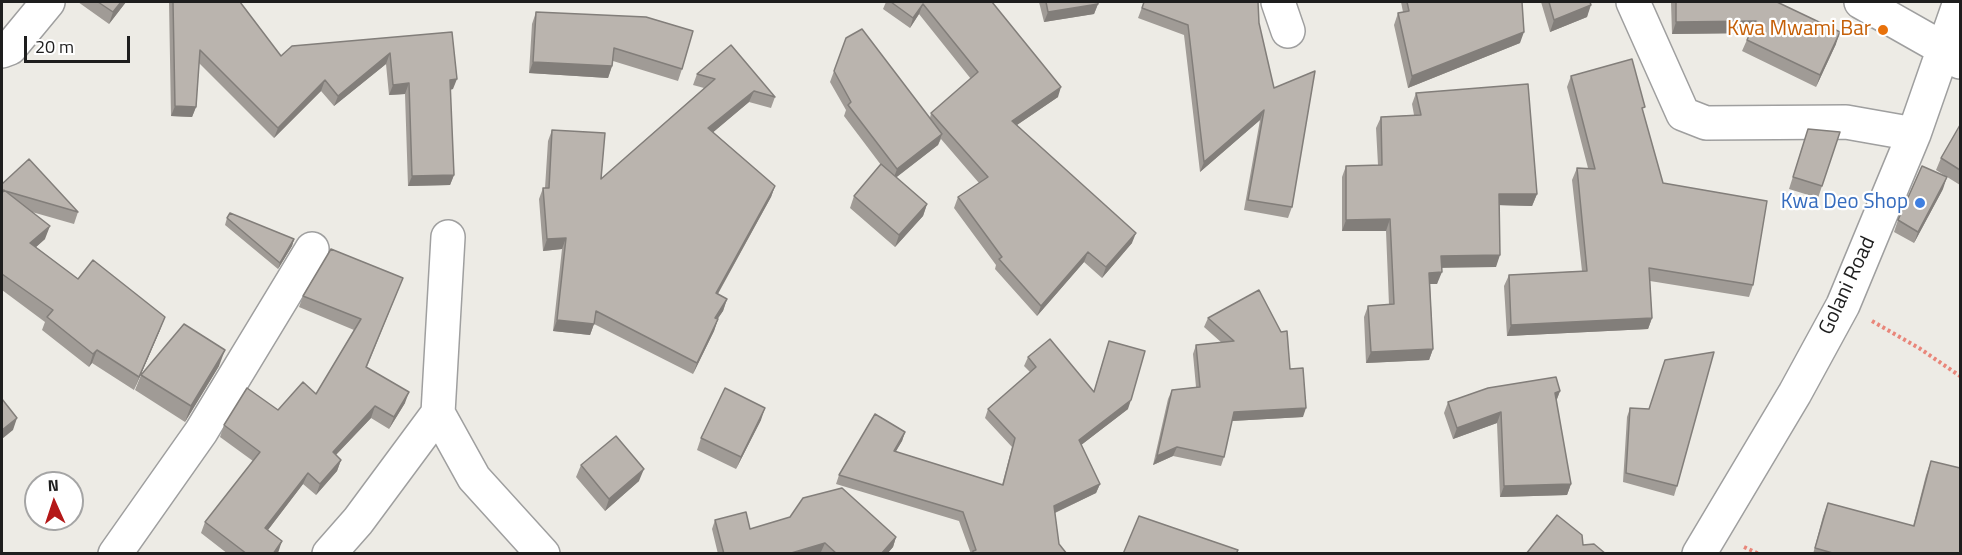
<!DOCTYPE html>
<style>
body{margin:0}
#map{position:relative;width:1962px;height:555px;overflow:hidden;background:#edebe5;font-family:"Titillium Web",sans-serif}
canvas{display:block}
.frame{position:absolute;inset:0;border:3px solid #1e1e1e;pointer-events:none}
.north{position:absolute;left:24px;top:471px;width:60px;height:60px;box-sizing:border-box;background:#fff;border:2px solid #a5a5a5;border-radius:50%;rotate:357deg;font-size:16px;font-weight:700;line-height:24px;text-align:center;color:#1e1e1e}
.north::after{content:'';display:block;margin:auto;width:21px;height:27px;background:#b41818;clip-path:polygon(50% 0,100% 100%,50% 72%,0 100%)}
.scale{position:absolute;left:24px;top:36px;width:106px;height:27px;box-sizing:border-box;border:3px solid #1e1e1e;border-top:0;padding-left:8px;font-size:18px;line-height:21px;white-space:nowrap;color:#1e1e1e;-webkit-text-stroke:4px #fff;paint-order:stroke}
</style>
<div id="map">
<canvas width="1962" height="555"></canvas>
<div class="frame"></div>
<div class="north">N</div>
<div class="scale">20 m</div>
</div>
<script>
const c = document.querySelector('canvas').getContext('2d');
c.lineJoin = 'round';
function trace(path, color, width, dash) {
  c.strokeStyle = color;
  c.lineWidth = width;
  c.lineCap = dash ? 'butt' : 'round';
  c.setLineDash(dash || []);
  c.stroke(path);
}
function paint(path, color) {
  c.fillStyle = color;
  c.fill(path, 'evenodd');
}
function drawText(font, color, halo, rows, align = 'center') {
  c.font = font + ' "Titillium Web",sans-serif';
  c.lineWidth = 4.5;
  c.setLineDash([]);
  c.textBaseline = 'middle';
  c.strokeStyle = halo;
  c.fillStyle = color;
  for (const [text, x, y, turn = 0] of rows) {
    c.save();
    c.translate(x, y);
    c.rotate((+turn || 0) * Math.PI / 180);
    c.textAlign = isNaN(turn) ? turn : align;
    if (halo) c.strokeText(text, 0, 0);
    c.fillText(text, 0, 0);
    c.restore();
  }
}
const path = new Path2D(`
 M1872,321L1919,348L1960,376
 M1744,547L1759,554`);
const street = new Path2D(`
 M1278,2L1288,31
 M1633,2L1683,114L1706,123L1846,122L1914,134
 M1861,2L1944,49L1960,62
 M2,51L10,48L48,2
 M448,237L438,413L474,478L543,554
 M115,554L201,432L312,249
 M329,554L358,521L438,413
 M1699,554L1795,393L1843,305L1914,134L1960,2`);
const wall = new Path2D(`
 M78,2H126L109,24Z
 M169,2H242L241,3L281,56L452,32L453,89L450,90L454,175L450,185L408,186L405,94L389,95L386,64L334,106L321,91L274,138L199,63L196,107L192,117L171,116Z
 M886,2H992L1058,97L1017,125L1132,243L1102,278L1084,262L1037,316L995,269L996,265L954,208L958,197L979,183L941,139L938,145L896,177L927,204L923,216L895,247L850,208L854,196L881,165L844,116L846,110L830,82L846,38L930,118L931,113L971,79L919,14L910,28L883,9Z
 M1039,2H1098V4L1094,14L1044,22Z
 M1144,2L1259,23L1292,207L1288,218L1244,210L1260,120L1200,172L1184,35L1138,18Z
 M1401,2H1522L1520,43L1408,88L1394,25L1398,13L1403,12Z
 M1541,2H1590L1587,17L1550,32Z
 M1671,2H1777L1836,44L1816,87L1742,51L1750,33L1672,34Z
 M536,12L682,69L678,81L613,61L612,66L608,78L529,73L532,24Z
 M697,74L775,97L771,108L749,102L713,132L775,186L771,197L718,294L727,299L723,311L717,319H718L714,331L693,374L594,324L590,335L553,331L562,249L543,251L539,199L543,188H545L548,141L552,130L601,179L704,88L693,85Z
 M1571,76L1643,113L1663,183L1753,285L1749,297L1650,281L1652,318L1648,329L1507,336L1504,286L1509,275L1582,271L1572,180L1577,168H1588L1567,87Z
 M1416,93L1537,194L1532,206L1499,205L1496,267H1441L1437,284H1430L1433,349L1429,360L1366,363L1364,317L1368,306L1389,305L1386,231H1342V177L1346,166L1378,165L1376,128L1381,117L1414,115L1412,104Z
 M1960,125V185L1936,170L1941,158Z
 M1808,129L1822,186L1818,198L1789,189Z
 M2,184L78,212L74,224L32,212L45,239L36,247L78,279L160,330L134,390L92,363L89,367L42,330L45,322L2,290Z
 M1943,189L1914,243L1894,232L1898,220Z
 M227,218L294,239L292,246L278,269L225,225Z
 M403,278L367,367L405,403L389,429L371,418L336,455L341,460L337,471L316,495L303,484L268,530L277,554H228L201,533L205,522L253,461L220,437L224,425L278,410L316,394L354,330L299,307L303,296Z
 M1208,318L1290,369L1303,417L1232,421L1224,457L1221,466L1173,456L1153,465L1168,399L1172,390L1196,387L1193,354L1196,345L1222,343L1204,327Z
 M1109,341L1128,409L1081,445L1100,484L1096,493L1055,513L1059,544L1067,554H971L959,521L836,484L839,475L905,432L902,441L895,452L1002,485L1012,447L985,418L988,409L1030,372L1024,366L1028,357L1094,391Z
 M219,366L185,422L135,390L141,375Z
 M1560,391L1556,401L1571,484L1567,495L1500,497L1497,423L1453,439L1444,413L1448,402Z
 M1630,408L1649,409L1677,486L1674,496L1623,482L1627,417Z
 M761,420L736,469L697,450L701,438Z
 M1931,461L1960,554H1813L1823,516L1828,503L1913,526L1926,475Z
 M581,465L639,481L605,511L576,477Z
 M715,520L750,529L896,537L893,547L887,554H822L821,552L817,554H718L712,529Z`);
const shadedWall = new Path2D(`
 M121,2H126L109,24L113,12Z
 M923,4L919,14L910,28L913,18Z
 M1098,4L1094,14L1044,22L1048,12Z
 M1591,5L1587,17L1550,32L1554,20Z
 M1756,21L1752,33L1672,34L1676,22Z
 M1524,32L1520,43L1408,88L1412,76Z
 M1840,32L1836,44L1816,87L1820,75Z
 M390,53L386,64L334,106L338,96Z
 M533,62L612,66L608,78L529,73Z
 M457,79L453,89L446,90L450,80Z
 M325,80L321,91L274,138L278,128Z
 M409,83L405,94L389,95L393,85Z
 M1061,87L1058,97L1008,131L1012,121Z
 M754,91L749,102L704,140L708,128Z
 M175,106L196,107L192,117L171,116Z
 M1264,110L1260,120L1200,172L1204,162Z
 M942,134L938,145L893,180L897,169Z
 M454,175L450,185L408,186L412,176Z
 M1947,177L1943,189L1914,243L1918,232Z
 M775,186L771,197L712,304L716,293Z
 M1499,194H1537L1532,206L1495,205Z
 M927,204L923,216L895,247L899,235Z
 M1390,219L1386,231H1342L1346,220Z
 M50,226L45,239L26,256L30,243Z
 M1136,233L1132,243L1102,278L1106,267Z
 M566,238L562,249L543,251L547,239Z
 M294,239L292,246L278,269L280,263Z
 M1088,252L1084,262L1037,316L1041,306Z
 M1500,255L1496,267L1437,268L1441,256Z
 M1442,272L1437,284H1425L1429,273Z
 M727,299L723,311L711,329L715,318Z
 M165,317L160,330L134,390L139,377Z
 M1652,318L1648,329L1507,336L1511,325Z
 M718,319L714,331L693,374L697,363Z
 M557,320L594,324L590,335L553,331Z
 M1433,349L1429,360L1366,363L1371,352Z
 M97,350L92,363L89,367L93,354Z
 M225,350L219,366L185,422L191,406Z
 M1560,391L1556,402L1555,393Z
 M409,392L405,403L389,429L394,417Z
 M1131,400L1128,409L1076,449L1079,440Z
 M375,406L371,418L328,463L333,452Z
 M765,408L761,420L736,469L741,457Z
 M1306,408L1303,417L1231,421L1234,412Z
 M1501,412L1497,423L1453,439L1457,428Z
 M17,418L13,430L2,439V430Z
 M905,432L902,441L891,460L894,451Z
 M1177,447L1173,456L1153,465L1157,456Z
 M341,460L337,471L316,495L320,484Z
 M644,469L639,481L605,511L609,499Z
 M308,473L303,484L261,539L265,528Z
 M1100,484L1096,493L1050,515L1054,506Z
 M1571,484L1567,495L1500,497L1504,486Z
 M896,537L893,547L887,554H881Z
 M282,541L278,553L273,554Z
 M825,543L821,552L817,554H788Z`);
const building = new Path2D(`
 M98,2H121L113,12Z
 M173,2H240L281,56L292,46L452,32L457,79L450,80L454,175L412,176L409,83L393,85L390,53L338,96L325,80L278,128L200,50L196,107L175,106Z
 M891,2H992L1061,87L1012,121L1136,233L1106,267L1088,252L1041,306L999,259L1002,257L958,197L988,177L931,113L978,72L923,4L913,18Z
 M1046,2H1098V4L1048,12Z
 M1144,2H1258L1259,23L1274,88L1315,71L1292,207L1248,200L1264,110L1204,162L1188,25L1142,8Z
 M1407,2H1522L1524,32L1412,76L1398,13L1409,11Z
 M1549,2H1590L1591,5L1554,20Z
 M1676,2H1777L1840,32L1820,75L1747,40L1756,21L1676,22Z
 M536,12L646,17L693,31L682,69L614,48L612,66L533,62Z
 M862,29L942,134L897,169L848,105L851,102L834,71L846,38Z
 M731,45L775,97L754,91L708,128L775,186L716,293L727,299L715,318L718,319L697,363L596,311L594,324L557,320L566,238L547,239L543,188H549L552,130L605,133L601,179L715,79L697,74Z
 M1632,59L1645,107L1642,108L1663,183L1767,201L1753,285L1649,268L1652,318L1511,325L1509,275L1587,271L1577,168L1595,169L1571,76Z
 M1528,84L1537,194H1499L1500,255L1441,256L1442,272L1429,273L1433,349L1371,352L1368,306L1394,304L1390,219L1346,220V166L1382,165L1381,117L1421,115L1416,93Z
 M1960,125V170L1941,158Z
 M1808,129L1840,132L1822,186L1793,177Z
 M29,159L78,212L2,190V184Z
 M881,164L927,204L899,235L854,196Z
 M1922,166L1947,177L1918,232L1898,220Z
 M4,190L50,226L30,243L78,279L93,260L165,317L139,377L97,350L93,354L47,317L53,310L2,274V193Z
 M230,213L294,239L280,263L227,218Z
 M331,249L403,278L366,367L409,392L394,417L375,406L333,452L341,460L320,484L308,473L265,528L282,541L273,554H247L205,522L260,452L224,425L247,388L278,410L303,382L316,394L361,319L303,296Z
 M1259,290L1281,332L1287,331L1290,369L1303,368L1306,408L1234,412L1224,457L1177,447L1157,456L1172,390L1200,387L1196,345L1234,341L1208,318Z
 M184,324L225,350L191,406L141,375Z
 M1050,339L1094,392L1109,341L1145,351L1131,400L1079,440L1100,484L1054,506L1059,544L1067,554H973V551L976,550L963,512L839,475L875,414L905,432L894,451L1003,485L1015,438L988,409L1036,367L1028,357Z
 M1714,352L1677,486L1626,473L1630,408L1649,409L1665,360Z
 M1556,377L1560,391L1555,393L1571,484L1504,486L1501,412L1457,428L1448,402L1488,388Z
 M725,388L765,408L741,457L701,438Z
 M2,399L17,418L2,430Z
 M616,436L644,469L609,499L581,465Z
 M1931,461L1960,468V554H1836L1815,548L1828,503L1914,526Z
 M842,488L896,537L881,554H837L825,543L788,554H724L715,520L746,512L750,529L790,517L803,498Z
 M1557,515L1582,535L1583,545L1594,544L1606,554H1526Z
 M1139,516L1238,550L1236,554H1123Z`);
const markers = [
 [1883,30,6,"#e8710a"],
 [1920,203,6,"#3f7fe0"]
];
const foodNames = [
 ["Kwa Mwami Bar",1871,30]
];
const shopNames = [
 ["Kwa Deo Shop",1908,203]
];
const streetNames = [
 ["Golani Road",1848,286,-65]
];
trace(street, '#9f9f9f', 36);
trace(path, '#e9867a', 4, [3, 3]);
trace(street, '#fff', 33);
paint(wall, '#a09b96');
paint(shadedWall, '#827e7a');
paint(building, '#bab4ae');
trace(building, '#827e7a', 1.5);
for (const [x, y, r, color] of markers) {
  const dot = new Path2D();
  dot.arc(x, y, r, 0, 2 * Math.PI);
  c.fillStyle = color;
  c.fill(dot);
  trace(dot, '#fff', 2);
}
drawText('21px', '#c56008', '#fff', foodNames, 'right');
drawText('21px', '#366cbe', '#fff', shopNames, 'right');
drawText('21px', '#1e1e1e', '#fff', streetNames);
</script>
